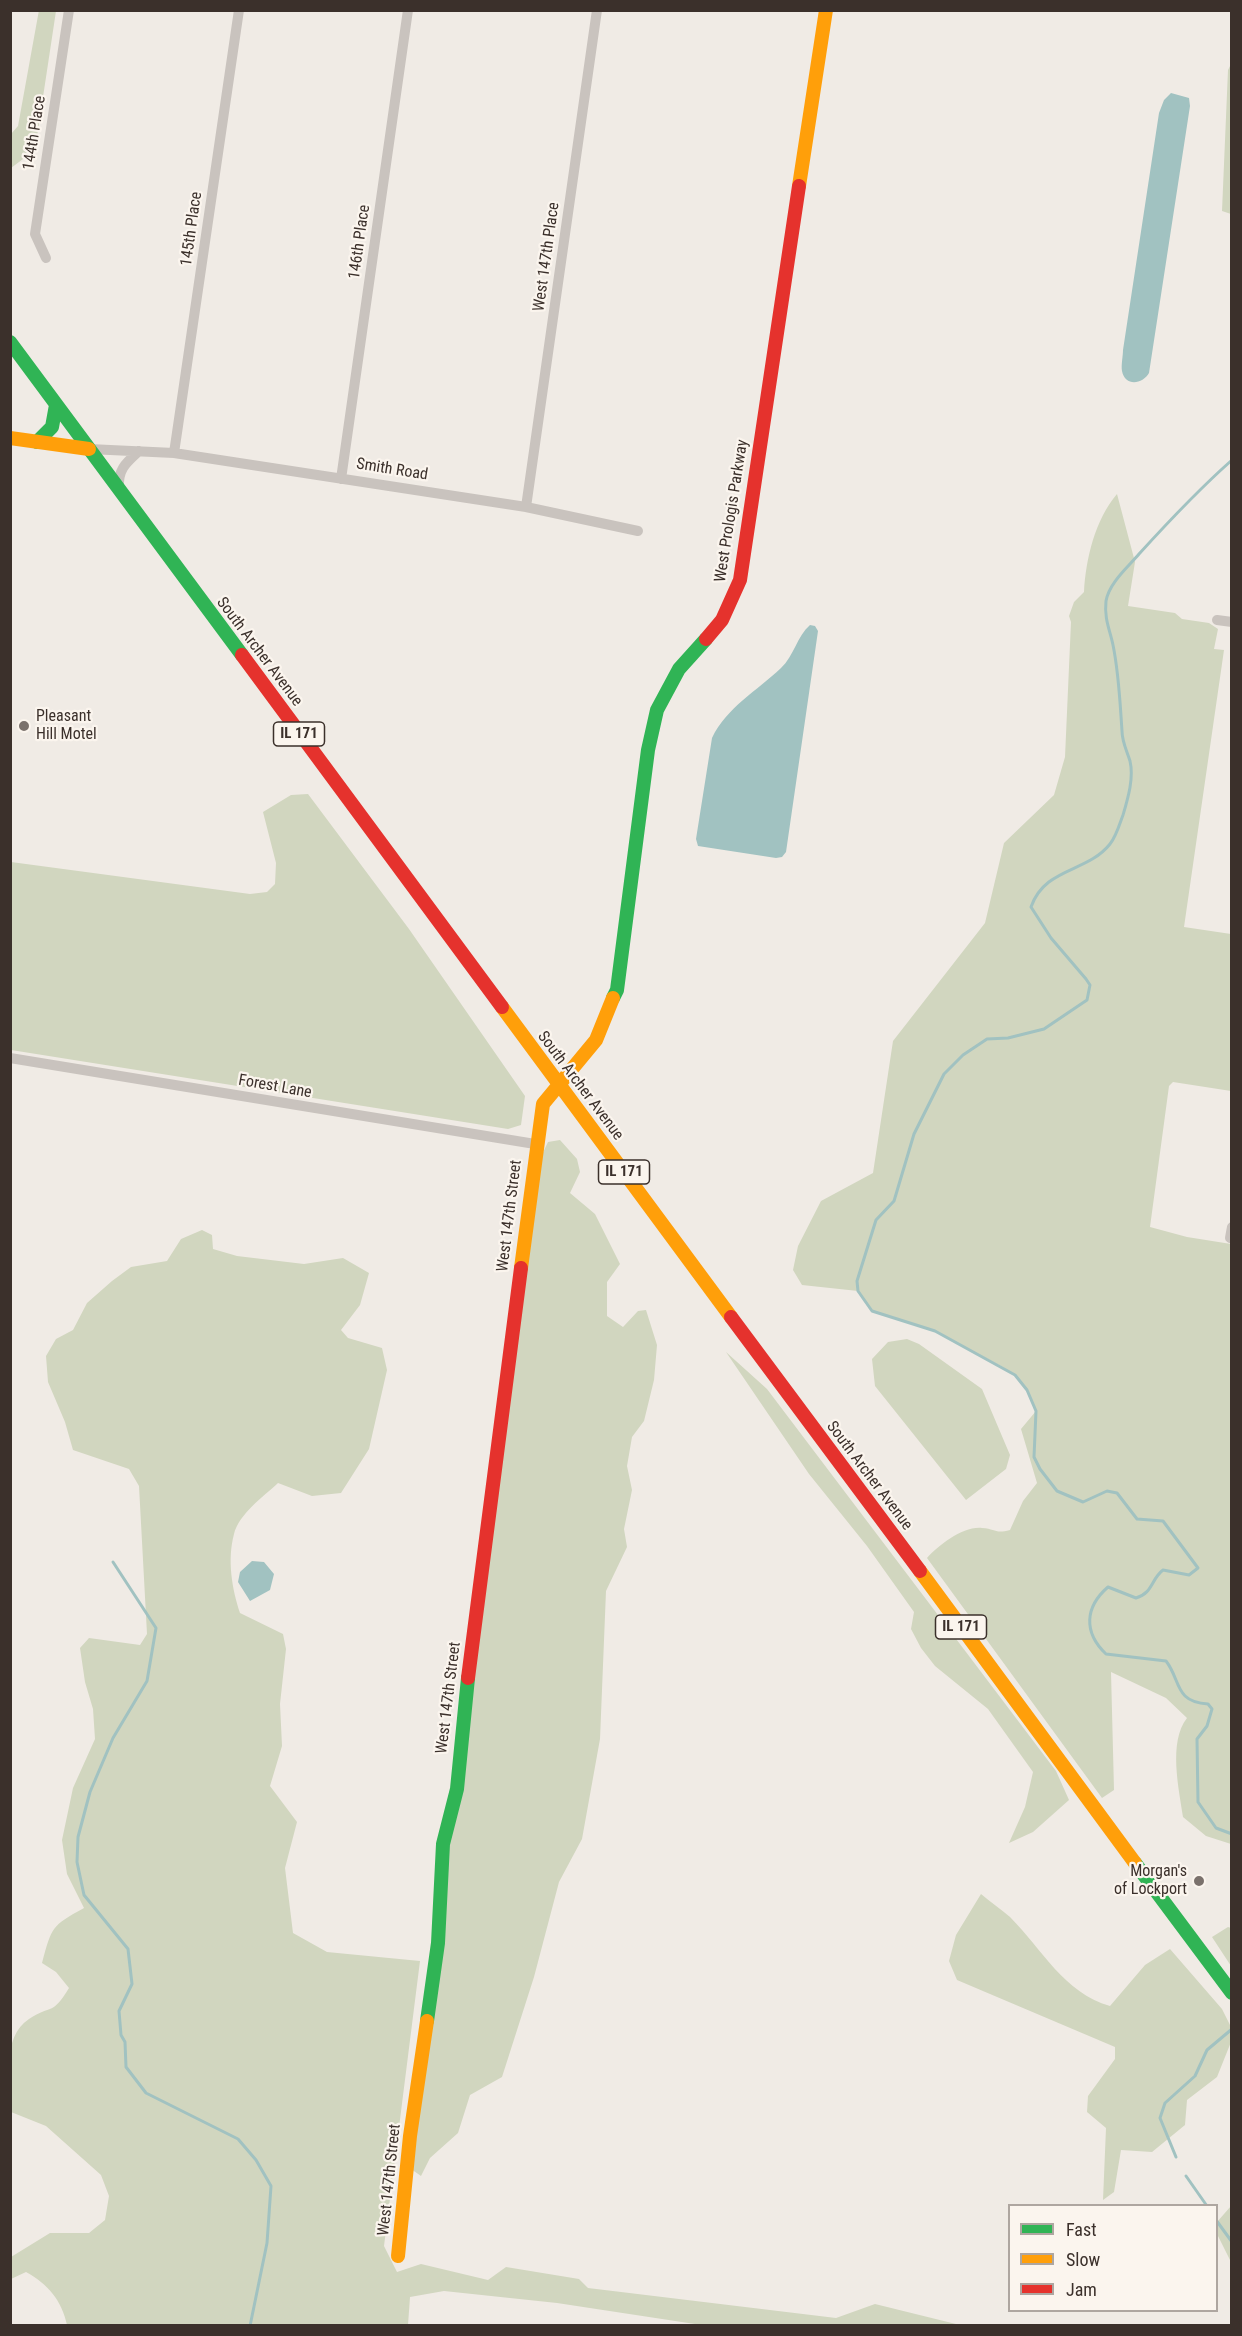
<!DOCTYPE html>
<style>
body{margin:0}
#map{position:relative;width:1242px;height:2336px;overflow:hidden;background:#f0ebe5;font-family:"Roboto Condensed",sans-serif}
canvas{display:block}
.frame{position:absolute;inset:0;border:12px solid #3b302b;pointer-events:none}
.legend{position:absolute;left:1008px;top:2204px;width:210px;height:108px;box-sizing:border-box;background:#fbf5ee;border:2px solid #aea6a0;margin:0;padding:8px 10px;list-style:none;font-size:18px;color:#3b302b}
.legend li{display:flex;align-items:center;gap:12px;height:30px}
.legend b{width:30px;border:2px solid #aea6a0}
</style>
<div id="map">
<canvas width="1242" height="2336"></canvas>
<div class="frame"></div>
<ul class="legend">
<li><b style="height:8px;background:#30b455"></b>Fast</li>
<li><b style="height:8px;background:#ff9f0a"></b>Slow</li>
<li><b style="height:8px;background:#e5322d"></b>Jam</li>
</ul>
</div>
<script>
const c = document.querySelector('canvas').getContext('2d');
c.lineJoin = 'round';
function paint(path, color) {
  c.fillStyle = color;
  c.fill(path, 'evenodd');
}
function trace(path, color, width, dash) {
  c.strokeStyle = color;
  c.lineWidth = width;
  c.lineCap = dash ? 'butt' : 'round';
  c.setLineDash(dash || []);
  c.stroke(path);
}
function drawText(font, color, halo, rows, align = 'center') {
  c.font = font + ' "Roboto Condensed",sans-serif';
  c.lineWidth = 4.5;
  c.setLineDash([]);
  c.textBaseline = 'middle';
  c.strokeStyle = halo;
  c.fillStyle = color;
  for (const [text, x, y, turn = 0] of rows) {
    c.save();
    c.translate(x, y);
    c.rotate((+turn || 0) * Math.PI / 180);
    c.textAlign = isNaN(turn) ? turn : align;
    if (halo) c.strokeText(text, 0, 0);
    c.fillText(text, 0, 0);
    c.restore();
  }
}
const green = new Path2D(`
 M39,10L56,11L35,150L11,168V134L18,126Z
 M1231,64V214L1222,211L1228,70Z
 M1117,494L1135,562L1128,606L1175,613L1182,619L1209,623L1218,629L1214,649L1224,650L1184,927L1231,934V1091L1173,1082L1169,1086L1150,1227L1187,1237L1231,1244V1844L1206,1836L1183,1817C1179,1789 1168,1742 1187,1718L1166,1698L1111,1672L1114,1790L1102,1798L927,1558C939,1545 963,1526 982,1528C996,1529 995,1534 1010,1530L1023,1501L1037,1483L1021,1429L1036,1411L1027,1390L1015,1375L1001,1366L935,1331L872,1311L858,1291L802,1285L793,1270L798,1246L821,1201L873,1173L893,1041L985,923L1004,843L1054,795L1065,757L1071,622L1069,616L1074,602L1084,592C1086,558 1095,520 1117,494Z
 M308,794L409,929L525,1096L521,1125L508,1129L11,1050V862L250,894L267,892L275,884L276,863L263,812L291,795Z
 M560,1140L577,1159L580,1172L570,1193L595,1214L620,1264L607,1282V1316L623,1327L638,1311L646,1310L657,1345L654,1380L644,1421L632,1437L627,1466L632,1490L624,1529L627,1547L606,1591L600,1739L582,1839L559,1882L534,1977L502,2077L470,2095L458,2133L430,2158L421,2176L411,2169L408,2150L537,1165L548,1142Z
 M202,1230L212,1235L213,1249L237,1256L304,1264L343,1258L369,1273L360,1305L341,1330L348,1338L382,1348L387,1370L369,1449L341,1493L312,1496L278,1483C263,1497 239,1514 234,1534C227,1560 232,1589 240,1613L283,1634L286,1649L280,1704L282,1746L270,1786L297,1822L285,1868L293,1933L327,1952L420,1961L384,2246L397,2272L421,2264L488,2280L506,2267L579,2279L588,2288L836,2318L875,2304L960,2325L708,2326L557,2303L444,2291L410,2297L408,2325H67C62,2301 48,2284 26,2272L11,2279V2257L50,2233H89L105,2220L109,2196L101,2175L46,2126L11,2112C10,2082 1,2037 29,2019C52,2004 52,2016 69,1988L56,1972L42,1963C52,1927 51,1926 84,1908L67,1874L62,1840L73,1788L95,1739L93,1709L85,1682L80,1648L89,1638L140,1645L147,1634L139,1486L129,1469L73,1450L65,1422L48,1382L46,1356L56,1339L73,1330L87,1303L112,1281L131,1267L167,1261L181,1239Z
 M907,1339L919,1344L982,1389L1010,1455L1006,1469L966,1500L875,1386L872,1359L888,1342Z
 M726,1352L767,1389L1056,1771L1069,1800L1033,1832L1009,1843L1025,1807L1033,1772L988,1709L935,1666L921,1648L911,1629L914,1612L867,1546L809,1474Z
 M981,1894C990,1902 1001,1909 1010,1917C1042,1949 1064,1993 1110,2006L1145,1965L1170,1949L1222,2009L1231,2027V2042L1217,2077L1187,2100L1185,2125L1152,2152L1121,2150L1114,2192L1103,2200L1106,2128L1087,2112L1088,2096L1115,2059V2047L957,1980L949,1961L956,1935Z
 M1228,1927L1231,1928V1966L1212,1937Z
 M1231,2206V2262L1217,2234V2222Z`);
const water = new Path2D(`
 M1171,93L1189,98L1190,106L1149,373C1143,384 1125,387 1122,371C1121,365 1123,356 1123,350L1159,113L1164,100Z
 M810,625L815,626L818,631L786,852L782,857L776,858L698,846L696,839L712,738C727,707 757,691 781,668C794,656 797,636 810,625Z
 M252,1561L264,1562L274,1574L270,1590L250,1601L238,1582L240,1572Z`);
const stream = new Path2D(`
 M1232,460C1198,490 1169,521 1139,554C1128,567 1109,583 1106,601C1104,619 1110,630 1113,645C1119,674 1120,703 1122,731C1122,742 1127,751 1130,761C1134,778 1128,798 1123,815C1120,823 1116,837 1110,844C1087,873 1045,867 1031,907L1051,938L1086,979L1090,985L1087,1000L1044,1029L1008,1038L987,1039L963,1055L944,1074L914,1134L894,1201L876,1220L857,1281L858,1291L872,1311L935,1331L1015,1375L1027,1390L1036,1411L1034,1457L1040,1469L1057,1491L1083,1502L1107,1491L1117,1493L1137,1519L1163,1521L1198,1568L1189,1575L1163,1570C1151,1579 1153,1593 1136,1598L1108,1587C1085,1607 1083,1632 1106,1654L1166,1661C1181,1680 1174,1702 1208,1704L1212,1709L1207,1726L1197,1739L1198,1802L1216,1828L1232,1834
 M113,1562L156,1628L147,1681L113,1738L90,1792L78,1837L77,1862L84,1895L128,1949L132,1984L119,2011L121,2035L125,2042L126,2067L146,2093L238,2139L256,2160L271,2186L267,2243L250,2326
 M1176,2157L1160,2118L1165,2103L1195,2076L1207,2050L1232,2029
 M1186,2176L1207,2206
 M1216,2220L1232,2242`);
const street = new Path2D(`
 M46,258L35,234L69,10
 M89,449L174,453L526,507L638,531
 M174,453L239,10
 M341,479L408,10
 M119,487C118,469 126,463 139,451
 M526,507L597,10
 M1217,620L1232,622
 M10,1058L535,1144
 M1230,1238L1232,1227`);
const fast = new Path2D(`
 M10,342L242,655
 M37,442L52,427L56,405
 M613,998L617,990L648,750L657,710L679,669L706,639
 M1135,1863L1232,1993
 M427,2021L438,1943L443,1844L457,1789L468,1678`);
const slow = new Path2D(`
 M799,186L826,10
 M10,438L89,449
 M502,1007L731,1317
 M521,1268L543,1104L596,1040L613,998
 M920,1571L1135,1863
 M398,2256L410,2136L427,2021`);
const jam = new Path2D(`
 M706,639L722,620L740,580L799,186
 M242,655L502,1007
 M731,1317L920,1571
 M468,1678L521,1268`);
const markers = [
 [24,726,6,"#7a716c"],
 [1199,1881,6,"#7a716c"]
];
const shields = [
 [299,734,51],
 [624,1172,51],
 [961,1627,51]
];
const shieldNames = [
 ["IL 171",299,734],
 ["IL 171",624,1172],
 ["IL 171",961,1627]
];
const streetNames = [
 ["144th Place",35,133,-81],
 ["145th Place",192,229,-82],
 ["146th Place",360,242,-82],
 ["West 147th Place",547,257,-82],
 ["Smith Road",392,470,9],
 ["West Prologis Parkway",732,511,-81],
 ["South Archer Avenue",259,652,53],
 ["South Archer Avenue",580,1086,53],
 ["Forest Lane",275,1087,10],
 ["West 147th Street",510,1216,-83],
 ["South Archer Avenue",869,1476,53],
 ["West 147th Street",449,1698,-83],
 ["West 147th Street",390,2180,-84]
];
const poiNames = [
 ["Pleasant",36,717],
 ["Hill Motel",36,735],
 ["Morgan's",1187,1872,"right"],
 ["of Lockport",1187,1890,"right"]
];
paint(green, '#d1d6bf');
paint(water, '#a1c2c1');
trace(stream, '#a1c2c1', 3);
trace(street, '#c9c3be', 10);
trace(fast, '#30b455', 14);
trace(slow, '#ff9f0a', 14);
trace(jam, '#e5322d', 14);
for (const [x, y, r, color] of markers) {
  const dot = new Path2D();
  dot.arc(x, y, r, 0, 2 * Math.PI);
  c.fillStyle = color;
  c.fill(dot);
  trace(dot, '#fbf5ee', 2);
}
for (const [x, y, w] of shields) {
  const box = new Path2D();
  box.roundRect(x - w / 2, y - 12, w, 24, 4.5);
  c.fillStyle = '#fbf5ee';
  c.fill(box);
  trace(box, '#3b302b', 1.5);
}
drawText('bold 15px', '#3b302b', null, shieldNames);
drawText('16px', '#3b302b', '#fbf5ee', streetNames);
drawText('16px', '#3b302b', '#fbf5ee', poiNames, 'left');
</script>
